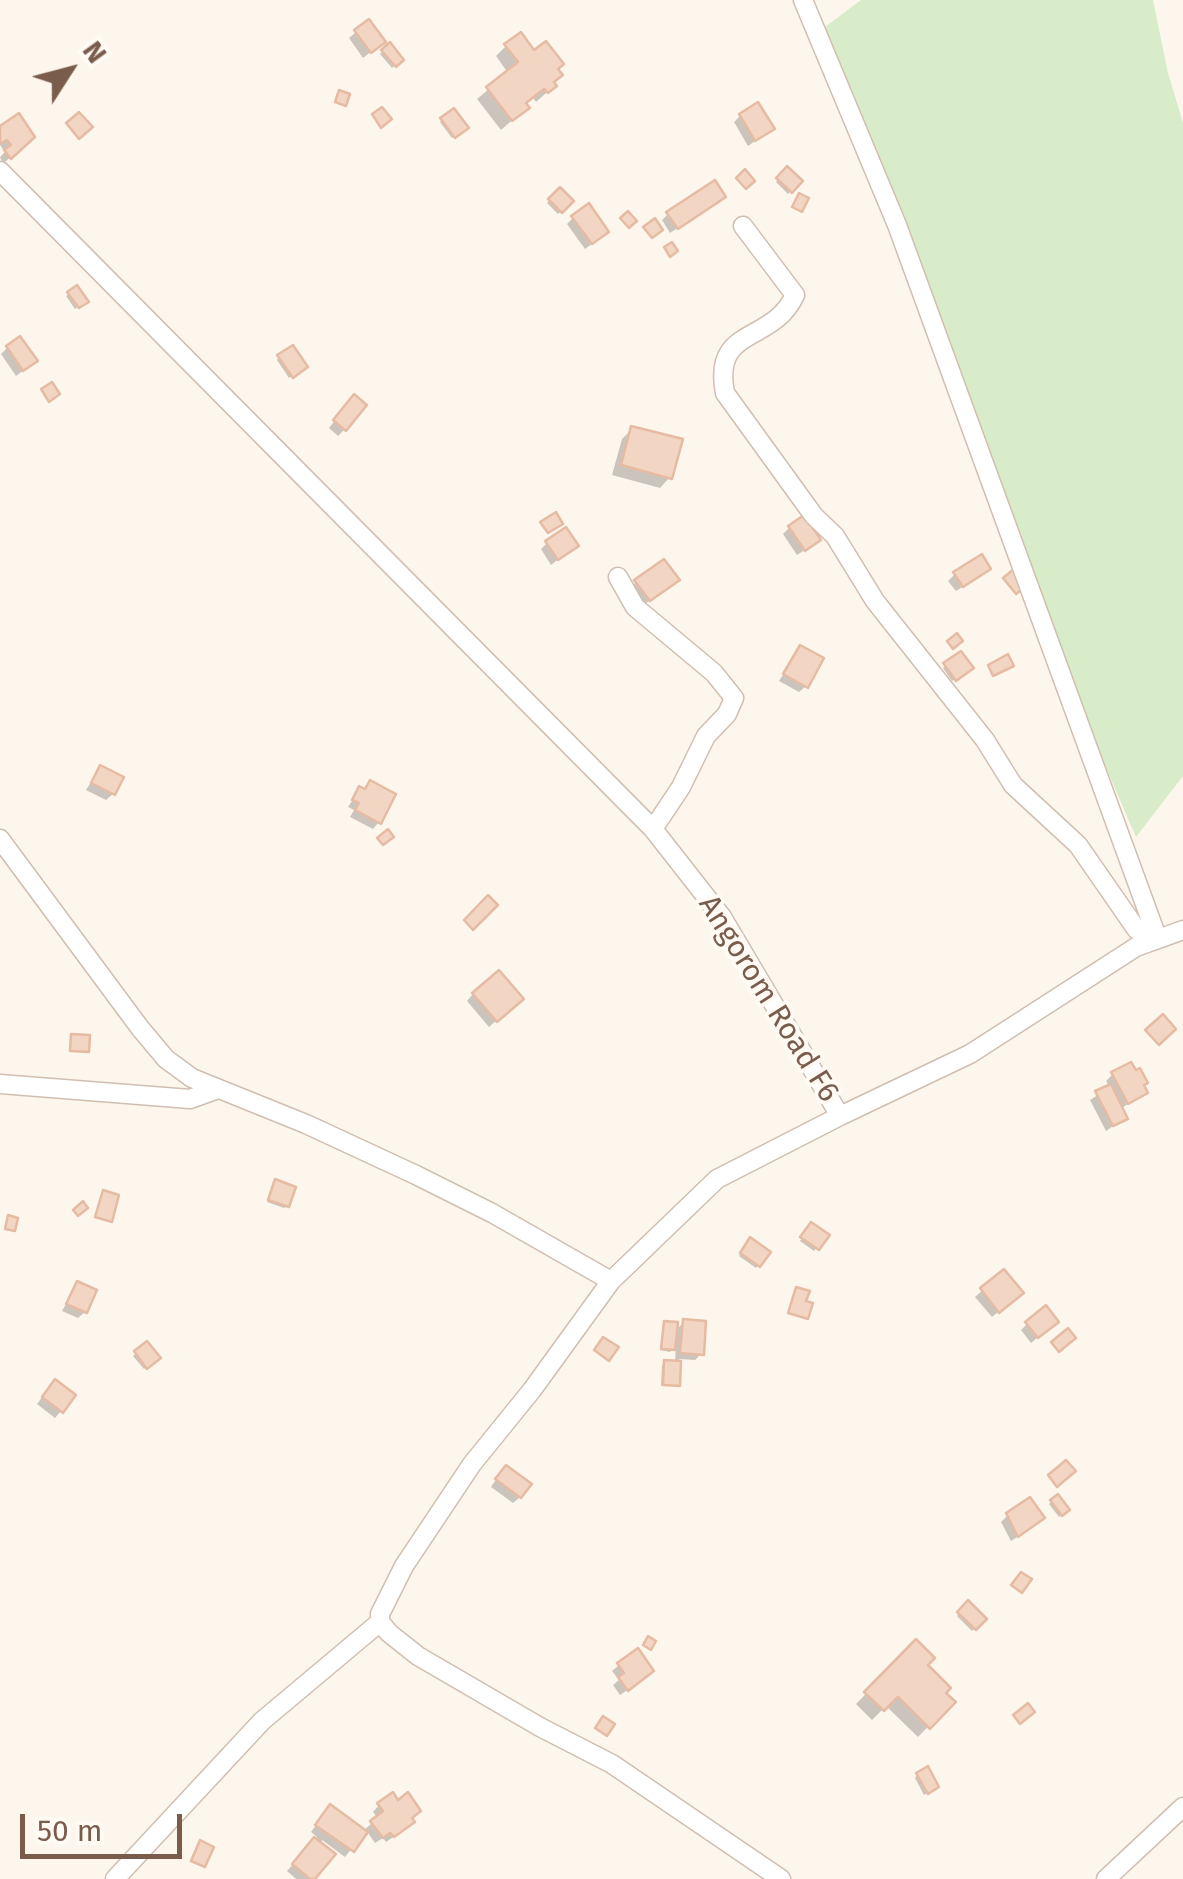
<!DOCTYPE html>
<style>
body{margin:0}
#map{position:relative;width:1183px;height:1879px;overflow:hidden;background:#fdf6ec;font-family:"Fira Sans",sans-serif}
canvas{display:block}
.north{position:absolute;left:20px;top:20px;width:100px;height:100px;-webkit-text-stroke:8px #fffaf3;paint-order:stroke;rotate:54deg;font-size:28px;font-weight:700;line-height:40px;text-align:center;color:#7a5c4d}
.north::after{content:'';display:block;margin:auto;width:35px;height:45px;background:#7a5c4d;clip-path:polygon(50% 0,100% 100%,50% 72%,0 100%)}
.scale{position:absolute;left:20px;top:1814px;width:162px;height:45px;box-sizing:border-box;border:5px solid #7a5c4d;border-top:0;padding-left:12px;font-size:30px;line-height:35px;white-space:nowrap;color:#7a5c4d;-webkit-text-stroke:8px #fffaf3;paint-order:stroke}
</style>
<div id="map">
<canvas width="1183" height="1879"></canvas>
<div class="north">N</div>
<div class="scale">50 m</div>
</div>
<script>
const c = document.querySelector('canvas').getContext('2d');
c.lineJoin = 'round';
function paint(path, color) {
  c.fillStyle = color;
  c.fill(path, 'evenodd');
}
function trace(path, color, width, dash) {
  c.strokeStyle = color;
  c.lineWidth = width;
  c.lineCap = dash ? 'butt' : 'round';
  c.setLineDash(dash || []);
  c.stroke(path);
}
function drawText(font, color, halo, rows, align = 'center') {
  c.font = font + ' "Fira Sans",sans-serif';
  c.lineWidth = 8;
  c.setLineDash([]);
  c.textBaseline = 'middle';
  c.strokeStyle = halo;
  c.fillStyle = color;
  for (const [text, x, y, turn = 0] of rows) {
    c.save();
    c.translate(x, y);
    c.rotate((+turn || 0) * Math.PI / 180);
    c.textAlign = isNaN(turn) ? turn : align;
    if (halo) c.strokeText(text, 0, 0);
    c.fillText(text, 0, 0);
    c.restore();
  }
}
const green = new Path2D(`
 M861,0H1153L1168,73L1183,123V776L1136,837L1039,613L817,33Z`);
const shadow = new Path2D(`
 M368,22L376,48L363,58L349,38Z
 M389,46L401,60L392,68L380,54Z
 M506,46L534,53L555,70L552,83L554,86L536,102L533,98L524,104L526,108L501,130L477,99L508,73L496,56Z
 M454,111L466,128L452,138L440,122Z
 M740,116L772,129L748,146L734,122Z
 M0,129L32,137L3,164L0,157L5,152L0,145Z
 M787,170L800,181L788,194L776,182Z
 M560,190L571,201L558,214L547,203Z
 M716,203L670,233L662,220L668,214Z
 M573,218L600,238L585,249L567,224Z
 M76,288L85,301L75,309L66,296Z
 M7,348L28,367L16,376L1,354Z
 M279,357L303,369L289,378L277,360Z
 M348,404L345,429L338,436L329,428Z
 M632,429L670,477L660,488L612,475L622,439Z
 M789,528L811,546L797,555L783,534Z
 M547,543L576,546L551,565L541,549Z
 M955,574L982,575L956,591L948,581Z
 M636,582L670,586L642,606L630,589Z
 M800,648L806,686L799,692L779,681Z
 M961,654L970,668L952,681L943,668Z
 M100,768L113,794L106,800L86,790Z
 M360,789L379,822L373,829L350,817L354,810L348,807Z
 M473,994L514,1005L489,1027L467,1001Z
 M1113,1074L1142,1086L1145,1093L1120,1109L1125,1118L1106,1131L1090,1100L1110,1087L1106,1081Z
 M275,1182L287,1206L284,1208L267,1202Z
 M811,1226L826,1236L814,1251L800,1241Z
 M750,1241L768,1253L756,1268L739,1256Z
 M1004,1272L1014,1299L992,1317L975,1297Z
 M77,1284L85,1312L78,1318L62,1311Z
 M684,1322L701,1354L695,1360L679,1359L677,1385L661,1386L662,1365L675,1363L676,1346L670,1352L660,1350L663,1326L665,1323L675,1331Z
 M1027,1324L1049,1328L1031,1343L1021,1330Z
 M146,1344L157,1358L144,1369L133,1356Z
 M49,1388L61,1411L55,1418L37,1404Z
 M499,1475L520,1497L513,1503L491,1487Z
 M1057,1497L1067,1510L1059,1517L1049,1504Z
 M1008,1515L1036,1525L1011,1541L1001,1522Z
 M968,1604L983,1619L972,1631L957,1616Z
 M916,1643L925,1665L952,1702L918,1737L886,1706L872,1720L856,1704Z
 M619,1665L645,1678L620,1695L613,1685L619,1680L612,1671Z
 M917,1775L934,1789L924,1795L915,1778Z
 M379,1805L409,1819L405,1829L386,1842L383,1838L375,1843L366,1830L345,1857L322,1840L312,1879H296L287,1871L317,1837L311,1832L324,1814L363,1831L378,1818L373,1812Z`);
const building = new Path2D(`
 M369,19L386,42L371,53L354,30Z
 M521,32L534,50L546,41L564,64L558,69L563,75L554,82L557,86L548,93L544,89L526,103L530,108L512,121L486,87L518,62L504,44Z
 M390,42L404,60L396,67L381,50Z
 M339,90L350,94L346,106L335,102Z
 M758,102L775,129L755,141L739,114Z
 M382,107L392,119L381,128L372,114Z
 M454,108L469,128L455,138L440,118Z
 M79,112L93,127L79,139L66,123Z
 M19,113L35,137L11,159L4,150L11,145L7,140L0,144V126Z
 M787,166L803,181L792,193L776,178Z
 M745,169L755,181L746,189L736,178Z
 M715,180L726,197L678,229L666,212Z
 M560,187L574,201L562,213L548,199Z
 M799,193L809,198L802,212L792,207Z
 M589,203L609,232L592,244L571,216Z
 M628,211L637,221L629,228L620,218Z
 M655,218L663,230L652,238L643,227Z
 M672,242L678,251L670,257L664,247Z
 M77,285L89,302L79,308L67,292Z
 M20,336L38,361L23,371L6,346Z
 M293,345L308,367L293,378L277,355Z
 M52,382L60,394L49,402L41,389Z
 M354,394L367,405L346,431L333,420Z
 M631,426L683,439L672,479L621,465Z
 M556,512L563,524L548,533L540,522Z
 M804,515L821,540L805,551L788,526Z
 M566,527L579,546L558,560L545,541Z
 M982,554L991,569L963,587L953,572Z
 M664,559L680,580L650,601L634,580Z
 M1014,569L1027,586L1016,594L1003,578Z
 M957,633L963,641L953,649L947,641Z
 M800,645L824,658L808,688L783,674Z
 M961,651L974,668L956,681L943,663Z
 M1008,654L1014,666L993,676L988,665Z
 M100,765L124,777L115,795L91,783Z
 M370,780L396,794L381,824L355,810L359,803L352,800L359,786L365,789Z
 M388,829L394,837L383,845L377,838Z
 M488,895L498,905L473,930L464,920Z
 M499,970L524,999L497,1022L472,993Z
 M1163,1014L1176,1029L1159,1045L1145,1030Z
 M71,1034L90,1035L89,1052L70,1051Z
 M1131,1062L1136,1070L1140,1068L1148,1083L1144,1085L1148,1093L1128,1104L1111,1072Z
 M1111,1084L1128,1119L1113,1126L1095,1091Z
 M275,1179L296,1187L289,1207L268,1200Z
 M103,1190L119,1195L112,1222L95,1217Z
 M83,1201L88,1208L78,1216L73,1210Z
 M8,1215L18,1218L15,1231L5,1229Z
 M811,1222L830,1235L819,1250L800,1237Z
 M750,1237L771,1252L760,1267L740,1253Z
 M1004,1269L1024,1293L999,1313L980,1288Z
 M77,1281L97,1290L87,1313L66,1304Z
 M796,1287L810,1291L806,1301L813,1303L808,1319L788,1313Z
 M1046,1305L1059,1322L1038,1338L1025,1322Z
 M683,1319L706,1321L704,1355L680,1353Z
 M664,1321L678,1322L675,1350L661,1349Z
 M1068,1328L1076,1338L1059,1352L1051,1342Z
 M603,1337L619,1347L609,1361L594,1350Z
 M147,1341L161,1358L147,1369L134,1351Z
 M664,1360L681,1361L680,1386L663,1385Z
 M55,1379L76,1395L63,1413L42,1397Z
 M1066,1460L1076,1471L1057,1487L1048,1475Z
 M506,1465L532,1484L521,1498L495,1479Z
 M1058,1494L1070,1510L1062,1516L1050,1500Z
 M1030,1497L1045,1518L1018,1537L1006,1513Z
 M1021,1572L1032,1579L1022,1593L1011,1585Z
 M968,1600L987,1619L976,1630L957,1612Z
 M648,1636L656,1641L651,1650L643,1645Z
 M916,1639L935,1658L928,1665L951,1688L946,1693L956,1702L930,1729L898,1697L884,1711L864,1692Z
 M638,1648L654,1671L628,1691L618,1677L624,1673L617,1663Z
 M1028,1703L1035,1712L1020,1724L1013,1715Z
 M603,1716L615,1724L607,1736L595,1728Z
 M928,1766L939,1787L928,1794L916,1773Z
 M393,1792L398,1800L408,1792L421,1811L412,1818L415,1822L394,1837L390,1833L383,1838L370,1821L383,1811L377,1803Z
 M330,1804L368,1832L354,1852L315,1825Z
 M314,1837L336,1854L315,1879H310L292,1864Z
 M200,1840L214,1847L205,1867L191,1861Z`);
const street = new Path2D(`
 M0,171L653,829
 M743,226L795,295C772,345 712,325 725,393L814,516L835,536L875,601L985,740L1013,785L1078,845L1137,930L1157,937L897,225L803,0
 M618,577L635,607L714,673L734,698L727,714L706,736L681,787L653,829L722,917L840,1116L970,1054L1136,947L1183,930
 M0,839L140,1028L166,1059L192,1078L306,1124L416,1175L492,1213L611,1281
 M0,1084L190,1099L215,1090
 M115,1879L262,1721L380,1622
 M781,1879L612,1764L540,1727L418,1656L389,1633L380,1622V1614L404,1566L472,1464L532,1390L611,1281L717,1179L840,1116
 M1106,1879L1183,1807`);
const streetNames = [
 ["Angorom Road F6",768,999,58]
];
paint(green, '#d8ecc9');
paint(shadow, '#0003');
paint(building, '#f3d5c3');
trace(building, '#e6bba3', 2.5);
trace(street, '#d1beb0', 21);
trace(street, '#fff', 18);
drawText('30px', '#7a5c4d', '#fffaf3', streetNames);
</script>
